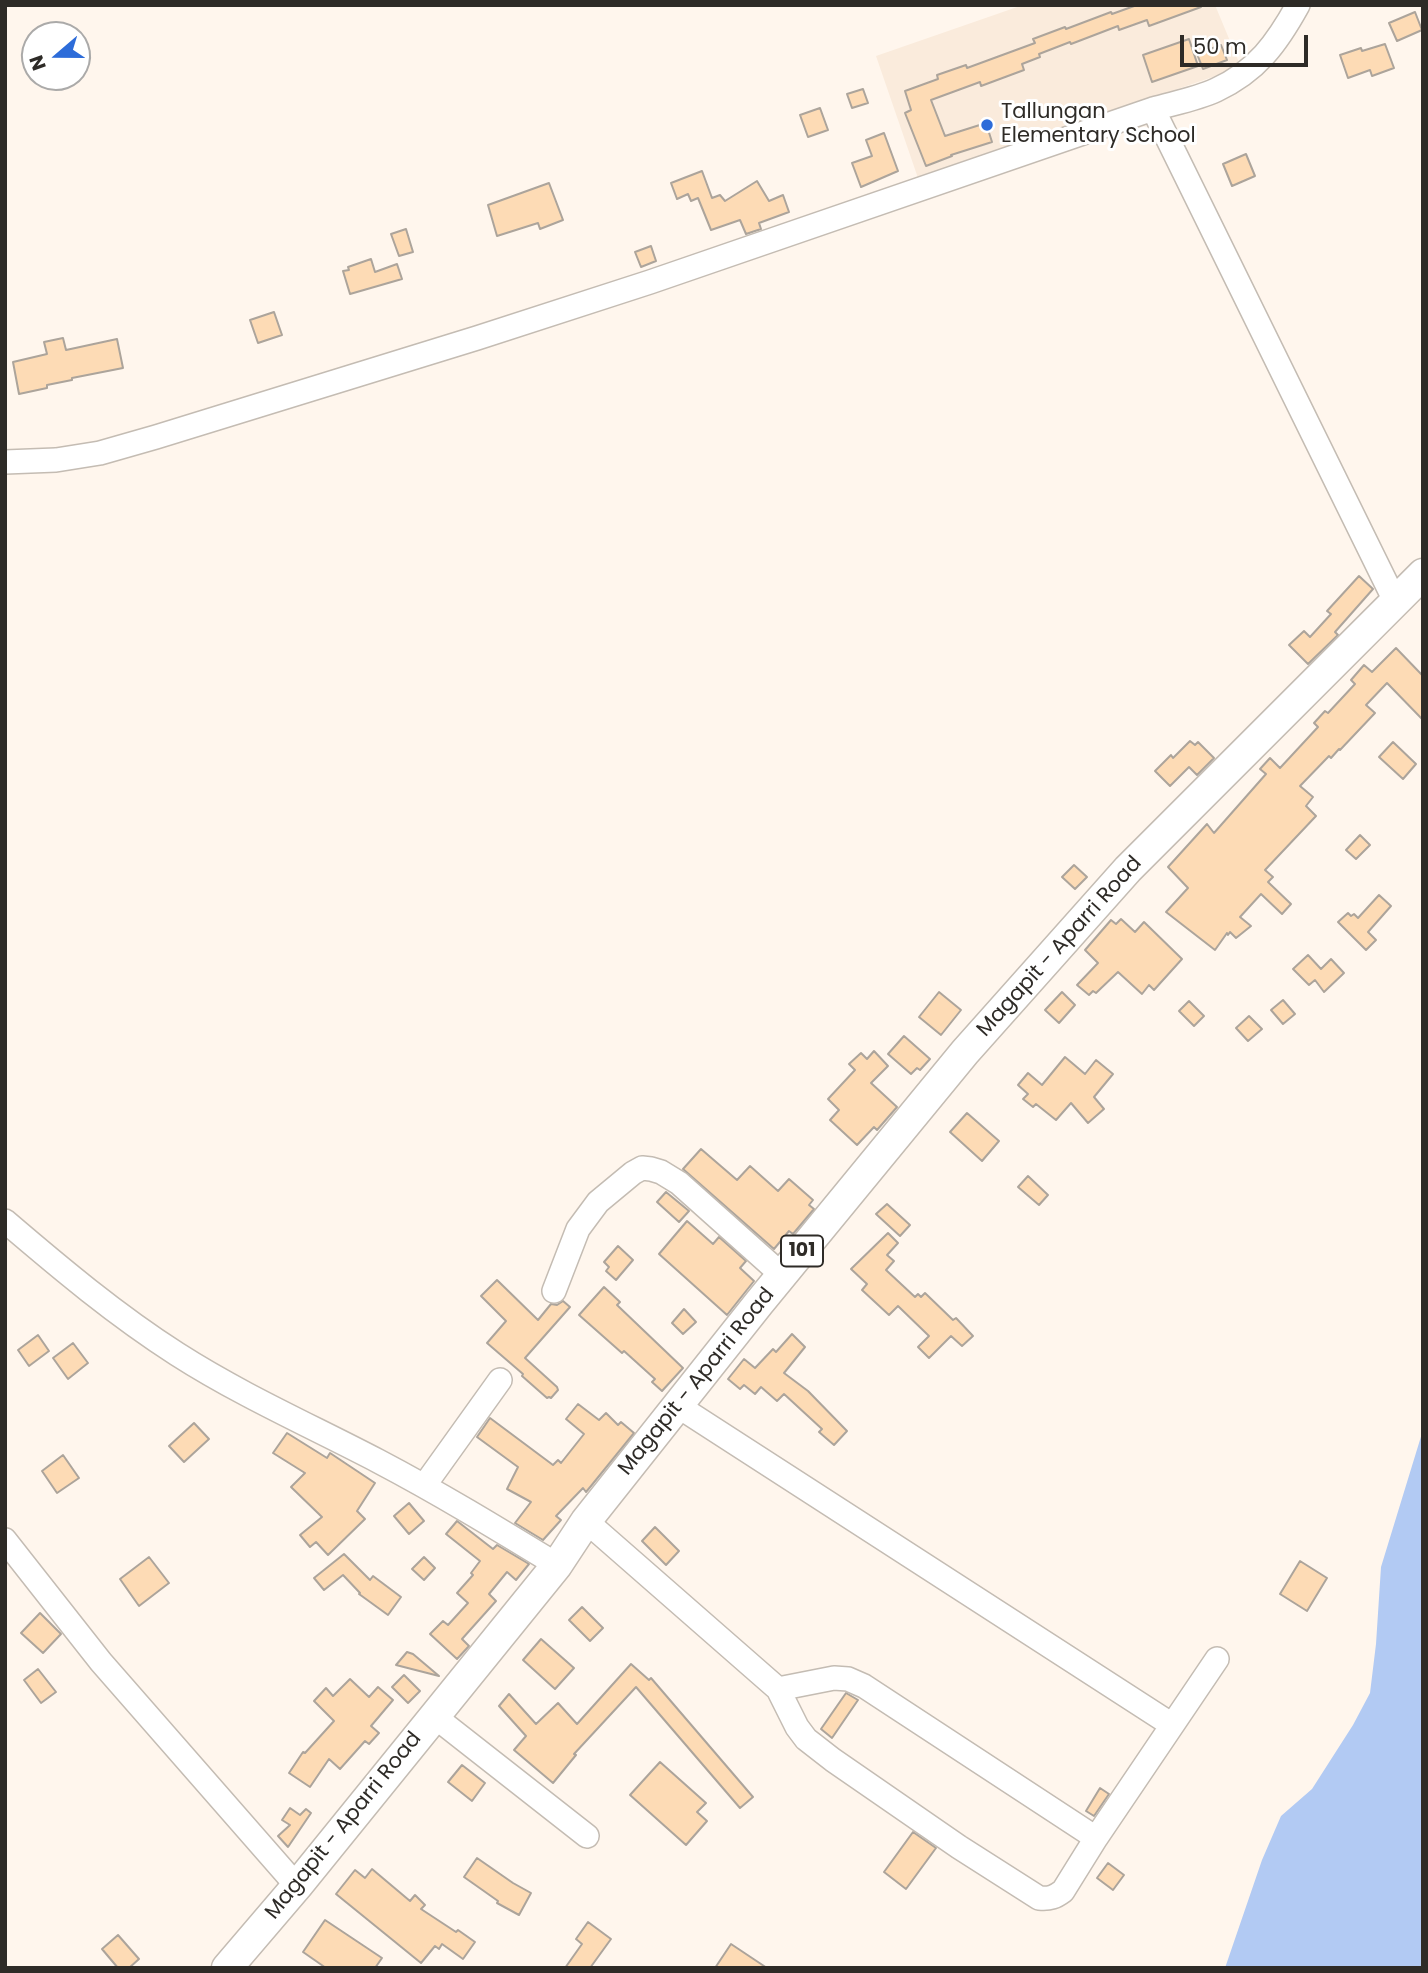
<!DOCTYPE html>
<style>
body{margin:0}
#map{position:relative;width:1428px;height:1973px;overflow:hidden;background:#fff6ed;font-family:Poppins,sans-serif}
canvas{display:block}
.frame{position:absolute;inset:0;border:7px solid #2e2b27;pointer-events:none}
.north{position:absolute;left:21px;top:21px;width:70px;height:70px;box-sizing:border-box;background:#fff;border:2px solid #abaaa9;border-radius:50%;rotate:250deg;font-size:19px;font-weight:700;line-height:28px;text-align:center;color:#2e2b27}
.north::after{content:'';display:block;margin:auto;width:24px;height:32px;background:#2d6cd9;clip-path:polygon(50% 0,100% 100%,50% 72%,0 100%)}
.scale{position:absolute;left:1180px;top:35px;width:128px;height:32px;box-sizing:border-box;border:4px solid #2e2b27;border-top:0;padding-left:9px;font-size:21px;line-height:24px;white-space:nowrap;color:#2e2b27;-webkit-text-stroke:5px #fff;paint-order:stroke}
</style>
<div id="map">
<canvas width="1428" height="1973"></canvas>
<div class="frame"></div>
<div class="north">N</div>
<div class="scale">50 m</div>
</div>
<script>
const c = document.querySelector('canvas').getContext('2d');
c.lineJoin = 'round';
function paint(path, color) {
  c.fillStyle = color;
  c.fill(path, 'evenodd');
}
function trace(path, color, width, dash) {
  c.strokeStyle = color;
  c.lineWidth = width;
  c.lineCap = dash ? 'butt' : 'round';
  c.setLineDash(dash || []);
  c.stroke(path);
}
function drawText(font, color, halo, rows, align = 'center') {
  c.font = font + ' Poppins,sans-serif';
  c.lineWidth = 6;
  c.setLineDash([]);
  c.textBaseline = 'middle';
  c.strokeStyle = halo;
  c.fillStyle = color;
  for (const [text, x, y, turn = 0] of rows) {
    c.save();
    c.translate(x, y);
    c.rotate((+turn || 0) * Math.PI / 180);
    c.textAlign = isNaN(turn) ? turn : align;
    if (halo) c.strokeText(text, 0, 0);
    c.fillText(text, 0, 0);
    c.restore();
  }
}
const built = new Path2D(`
 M1023,5H1215L1240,65L1230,71L918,178L876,56Z`);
const water = new Path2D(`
 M1423,1430V1968H1225L1262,1860L1281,1816L1312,1789L1353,1725L1370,1693L1376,1644L1381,1567Z`);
const building = new Path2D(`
 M1137,5H1201V7L1149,26L1147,20L1119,30L1118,26L1071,44L1070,42L1039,54L1040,57L1022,64L1024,70L981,86L980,82L931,100L945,136L986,123L992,142L951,155L952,156L926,166L905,113L911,110L905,91L938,79L937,75L966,65L967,68L1035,43L1033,39L1065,27L1066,29L1111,12L1112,14Z
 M1415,12L1422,30L1397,41L1389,23Z
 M1189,39L1198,66L1152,82L1143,55Z
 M1385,44L1394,68L1372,76L1370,70L1348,78L1340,55L1361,48L1362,51Z
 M1221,45L1227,60L1203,69L1197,54Z
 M863,89L868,103L852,108L847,94Z
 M820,108L828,130L808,137L800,115Z
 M884,133L898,171L861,187L852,163L872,156L866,140Z
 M1246,154L1255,176L1232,186L1223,164Z
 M702,171L712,198L720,195L725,201L757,181L769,201L783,195L789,212L759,223L761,229L746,234L740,220L711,230L698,198L691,201L688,194L677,199L671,183Z
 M549,183L563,220L540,229L538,223L497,236L488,205Z
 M406,229L413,252L399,256L391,234Z
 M651,246L656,261L641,267L635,252Z
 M371,259L375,272L397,264L402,279L350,294L343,271L349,270L348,267Z
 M274,312L282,335L258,343L250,320Z
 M63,338L66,350L117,339L123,368L72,378V380L47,385V388L19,394L13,362L47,354L44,342Z
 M1359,576L1373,589L1335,632L1338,635L1308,664L1289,645L1304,631L1310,637L1331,614L1327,611Z
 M1396,648L1423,676V720L1387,683L1366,705L1375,713L1340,750L1339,749L1331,758L1329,756L1300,786L1313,797L1306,806L1316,816L1265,870L1273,877L1268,882L1291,904L1282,914L1261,894L1240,917L1251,926L1236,938L1230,932L1228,935L1227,933L1215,950L1166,912L1188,888L1168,867L1207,824L1214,833L1266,774L1260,769L1270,758L1280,768L1318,727L1314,723L1325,711L1328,713L1355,684L1351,680L1364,665L1372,672Z
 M1190,741L1195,745L1198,742L1214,758L1197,775L1189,767L1170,786L1155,771L1171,755L1173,758Z
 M1393,742L1416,764L1403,779L1379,757Z
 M1360,835L1370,845L1356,859L1346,850Z
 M1074,865L1087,877L1075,889L1062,877Z
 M1379,895L1391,906L1368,932L1376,940L1366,950L1338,922L1348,913L1351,916L1354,914L1358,918Z
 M1121,919L1135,932L1144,922L1182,959L1154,990L1149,985L1142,994L1118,972L1096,993L1093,991L1089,995L1077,985L1098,963L1085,950L1111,920L1116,924Z
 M1308,955L1321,969L1331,959L1344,973L1324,992L1315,980L1309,985L1293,969Z
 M939,992L961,1010L941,1035L919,1017Z
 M1062,992L1075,1005L1059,1023L1045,1010Z
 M1283,1000L1295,1014L1283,1024L1271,1010Z
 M1189,1001L1204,1016L1194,1026L1179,1011Z
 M1249,1016L1262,1029L1248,1041L1236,1028Z
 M904,1036L930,1059L920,1070L917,1068L911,1074L888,1054Z
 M874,1051L888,1066L871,1083L897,1107L877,1130L874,1127L857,1145L830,1120L839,1110L828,1099L855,1070L849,1064L861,1053L867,1059Z
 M1065,1057L1085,1074L1096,1060L1113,1074L1094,1097L1104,1109L1088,1123L1071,1103L1056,1120L1036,1104L1033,1107L1023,1099L1028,1094L1018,1085L1028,1073L1042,1085Z
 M967,1113L999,1141L982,1161L950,1132Z
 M701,1149L737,1180L750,1166L778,1191L789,1179L813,1200L809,1205L814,1209L793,1234L789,1231L774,1249L683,1169Z
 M1028,1176L1048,1195L1039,1205L1018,1187Z
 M666,1192L689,1211L679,1222L657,1202Z
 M887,1204L910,1225L900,1236L876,1214Z
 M687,1221L713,1244L719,1237L746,1261L740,1268L754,1281L727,1315L659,1254Z
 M888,1233L898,1243L887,1255L894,1261L886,1270L915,1297L918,1294L921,1297L925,1293L953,1320L956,1318L973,1336L962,1346L951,1336L929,1358L918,1347L929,1336L898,1306L889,1315L862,1290L867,1284L851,1269Z
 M618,1246L633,1260L616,1280L606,1271L609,1267L604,1262Z
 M497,1280L538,1320L551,1304L557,1305L563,1301L570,1307L525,1358L557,1387L558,1390L551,1398L549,1397L547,1398L522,1376L523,1374L487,1343L506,1321L481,1296Z
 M604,1287L620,1302L617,1305L683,1368L662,1391L652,1382L655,1379L624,1351L622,1353L579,1315Z
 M684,1309L696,1322L683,1334L672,1323Z
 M792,1334L805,1347L784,1373L808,1391L847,1431L834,1445L819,1432L822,1429L784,1394L777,1401L761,1387L755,1394L744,1385L740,1389L728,1379L744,1359L755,1368L773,1349L776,1352Z
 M38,1335L49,1351L29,1366L18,1350Z
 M73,1343L88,1363L68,1379L53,1358Z
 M578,1404L599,1420L606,1413L618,1425L621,1422L634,1433L591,1486L586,1492L583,1488L556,1516L561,1520L543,1540L515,1523L531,1502L507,1489L518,1467L477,1437L490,1418L553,1465L558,1460L561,1463L584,1434L566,1419Z
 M194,1423L209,1439L184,1462L169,1446Z
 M287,1433L327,1458L330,1453L375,1483L357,1511L365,1519L328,1555L316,1542L310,1547L300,1535L322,1517L291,1487L305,1473L273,1453Z
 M63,1455L79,1478L57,1493L42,1471Z
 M409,1503L424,1521L409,1534L394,1516Z
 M457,1521L493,1549L497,1545L529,1564L516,1580L507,1572L489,1594L496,1601L462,1639L469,1646L457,1659L430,1634L443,1621L448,1625L468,1603L457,1593L473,1575L471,1573L480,1561L446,1534Z
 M655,1527L679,1551L666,1565L642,1541Z
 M344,1554L370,1580L373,1576L401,1597L388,1615L359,1594L360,1593L343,1575L324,1590L314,1578Z
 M149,1557L169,1583L139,1606L120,1579Z
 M424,1557L435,1568L424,1580L412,1569Z
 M1300,1561L1327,1578L1307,1611L1280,1594Z
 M582,1607L603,1628L590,1641L569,1620Z
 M40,1613L61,1634L43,1653L21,1633Z
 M541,1639L574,1668L555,1689L523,1660Z
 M407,1652L413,1654L439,1676L396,1665Z
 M631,1664L649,1680L651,1678L753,1797L740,1808L636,1687L574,1754L576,1755L553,1783L514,1750L526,1736L499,1706L509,1694L536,1724L558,1703L577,1724Z
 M38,1669L56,1692L41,1703L24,1680Z
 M404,1675L420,1691L408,1703L392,1687Z
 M350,1679L369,1697L378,1687L393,1700L371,1726L379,1733L369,1744L365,1741L340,1769L329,1759L310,1787L289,1773L303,1752L305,1753L334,1721L314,1701L326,1688L333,1696Z
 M846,1693L858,1700L832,1738L821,1729Z
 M660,1762L706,1803L697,1812L707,1821L686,1845L630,1795Z
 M462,1765L485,1783L472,1801L448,1782Z
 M1100,1788L1109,1794L1094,1816L1086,1811Z
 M290,1808L300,1815L306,1809L311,1813L288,1847L278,1836L290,1825L282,1820Z
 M913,1832L936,1848L906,1889L884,1872Z
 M477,1858L513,1883L531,1893L519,1915L497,1903L498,1901L464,1877Z
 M1108,1863L1124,1875L1113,1890L1097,1878Z
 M372,1869L410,1901L415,1895L425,1905L421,1909L456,1932L458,1930L475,1942L463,1959L442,1944L439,1949L435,1946L421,1963L336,1894L355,1870L365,1878Z
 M325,1920L382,1958L375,1968H326L303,1952Z
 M588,1922L611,1939L590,1968H565L582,1944L576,1939Z
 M118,1935L139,1959L129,1968H118L102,1949Z
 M731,1944L767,1968H715Z`);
const minor = new Path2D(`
 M1153,109L1395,601
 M5,462L56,460L100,453L156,437L477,338L650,282L1153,109C1174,103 1197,99 1216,90C1257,71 1277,43 1298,5
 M5,1221C60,1268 116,1315 177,1354C241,1395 311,1426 378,1461C439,1493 498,1529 557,1565
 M554,1291L578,1229L598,1202L633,1173L642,1168L651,1169L661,1172L679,1183L782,1275
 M678,1406L1172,1725
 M424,1486L500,1380
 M586,1521L778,1689L797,1727L806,1739L833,1760L959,1847L1039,1898C1050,1899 1055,1897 1063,1891L1096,1838L1217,1659
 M5,1540L101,1662L297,1886
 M778,1689L834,1678L848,1679L864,1686L1096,1838
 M434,1716L587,1836`);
const major = new Path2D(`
 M227,1968L297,1886L557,1565L586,1521L759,1303L965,1052L1128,869L1423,574`);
const markers = [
 [987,125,7,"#2d6cd9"]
];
const shields = [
 [802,1251,42]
];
const shieldNames = [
 ["101",802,1251]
];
const poiNames = [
 ["Tallungan",1001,113],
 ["Elementary School",1001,137]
];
const streetNames = [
 ["Magapit - Aparri Road",1060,947,-48],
 ["Magapit - Aparri Road",697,1382,-51],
 ["Magapit - Aparri Road",344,1826,-51]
];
paint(built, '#faebdc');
paint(water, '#b2caf3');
paint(building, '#fddbb5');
trace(building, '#aca49b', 2);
trace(minor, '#c4bcb3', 26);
trace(major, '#c4bcb3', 33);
trace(minor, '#fff', 23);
trace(major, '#fff', 30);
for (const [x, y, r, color] of markers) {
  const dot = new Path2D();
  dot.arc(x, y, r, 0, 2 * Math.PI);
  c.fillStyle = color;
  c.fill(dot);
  trace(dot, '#fff', 2.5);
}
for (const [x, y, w] of shields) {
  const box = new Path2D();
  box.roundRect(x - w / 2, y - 15.5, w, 31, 5);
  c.fillStyle = '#fff';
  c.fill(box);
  trace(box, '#2e2b27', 2);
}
drawText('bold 19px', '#2e2b27', null, shieldNames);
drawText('21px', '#2e2b27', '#fff', poiNames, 'left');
drawText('21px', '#2e2b27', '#fff', streetNames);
</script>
